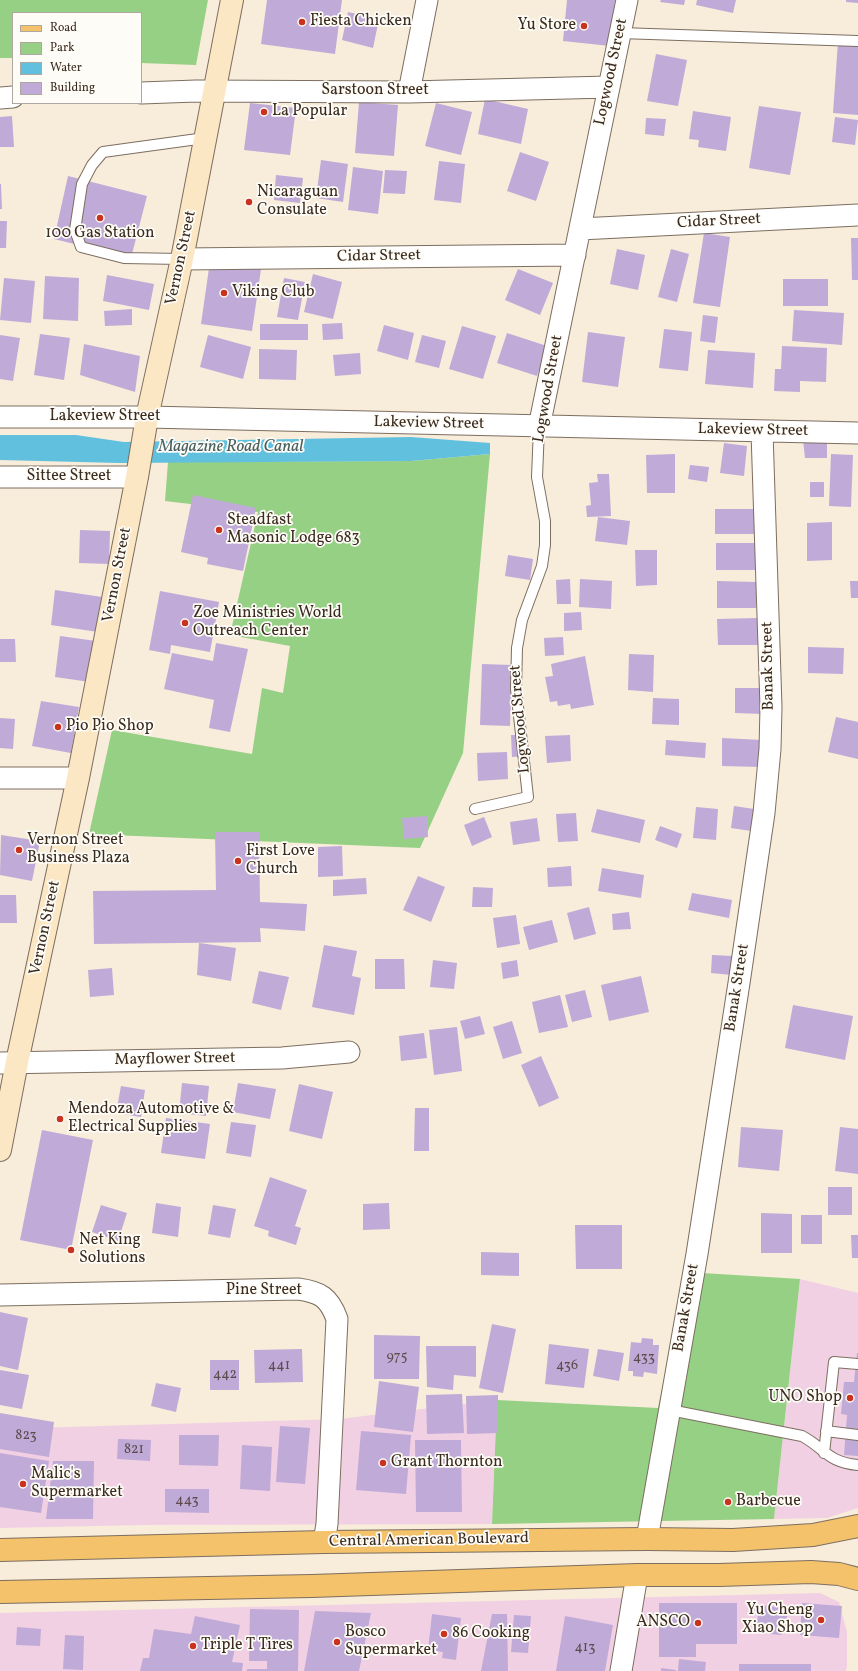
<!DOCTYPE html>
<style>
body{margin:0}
#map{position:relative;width:858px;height:1671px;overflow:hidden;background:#f8ecdb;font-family:Vollkorn,serif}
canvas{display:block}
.legend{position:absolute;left:12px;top:12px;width:130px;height:92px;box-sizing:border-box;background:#fdfcf7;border:1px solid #afa8a0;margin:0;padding:5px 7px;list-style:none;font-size:12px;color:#3b2a1e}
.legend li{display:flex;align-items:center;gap:8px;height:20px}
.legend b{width:20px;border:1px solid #afa8a0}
</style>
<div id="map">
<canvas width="858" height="1671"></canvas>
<ul class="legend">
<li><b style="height:5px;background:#f4c26a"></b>Road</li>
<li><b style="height:11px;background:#95d085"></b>Park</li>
<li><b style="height:11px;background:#60c0de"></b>Water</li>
<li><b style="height:11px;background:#c0aad7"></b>Building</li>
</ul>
</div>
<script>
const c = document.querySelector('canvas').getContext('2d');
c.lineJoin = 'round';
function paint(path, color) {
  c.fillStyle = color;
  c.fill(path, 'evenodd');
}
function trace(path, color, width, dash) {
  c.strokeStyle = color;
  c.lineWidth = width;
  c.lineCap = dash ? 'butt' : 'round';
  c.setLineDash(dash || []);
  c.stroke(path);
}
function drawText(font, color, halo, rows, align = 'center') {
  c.font = font + ' Vollkorn,serif';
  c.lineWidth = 3.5;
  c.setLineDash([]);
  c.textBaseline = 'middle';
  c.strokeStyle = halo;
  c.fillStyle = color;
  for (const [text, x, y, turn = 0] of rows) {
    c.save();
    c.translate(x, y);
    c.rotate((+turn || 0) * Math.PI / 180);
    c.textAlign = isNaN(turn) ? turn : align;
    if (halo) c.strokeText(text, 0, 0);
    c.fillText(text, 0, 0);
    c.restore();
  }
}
const built = new Path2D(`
 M800,1279L858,1293V1508L827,1518L774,1519Z
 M497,1400L492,1524L143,1525L0,1528V1429L339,1419Z
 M820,1593L839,1602L847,1632V1666L846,1671H0V1613Z`);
const green = new Path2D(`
 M0,0H208L196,65L141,63V13H13V58H0Z
 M490,454L463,753L420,848L89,834L112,730L252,754L262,688L283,693L290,646L230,635L258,512L165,501L168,462L411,461Z
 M686,1272L800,1279L774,1519L492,1524L497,1400L658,1408Z`);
const water = new Path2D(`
 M0,435H76L124,442L411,437L490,443V454L411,461L119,463L0,460Z`);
const building = new Path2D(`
 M267,0H342L335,54L261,44Z
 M567,0H615L610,46L563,41Z
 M661,0H685L684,5L660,2Z
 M697,0H736L733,13L696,5Z
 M846,0H858V3L846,2Z
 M348,12L379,19L373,48L342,40Z
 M838,42L858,44V115L833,113Z
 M656,54L687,60L678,106L647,101Z
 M485,99L528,109L521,144L478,134Z
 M359,102L398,105L394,156L355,153Z
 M250,103L296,108L290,155L244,150Z
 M436,103L472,112L461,155L425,146Z
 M759,106L801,112L790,175L749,168Z
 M693,111L731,117L726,151L698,147L699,140L689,139Z
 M12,116L14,147H0V117Z
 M835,117L858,120L855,145L832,142Z
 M646,118L666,119L664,136L645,134Z
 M520,152L549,162L536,201L507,191Z
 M321,160L348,164L343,202L316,198Z
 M439,161L465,164L461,203L434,200Z
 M353,167L383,171L378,214L348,210Z
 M385,170L407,171L405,194L383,193Z
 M276,175L303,178L300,203L274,200Z
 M68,176L147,196L131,258L54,239Z
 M0,184H1L2,209H0Z
 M0,221H7L6,248H0Z
 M704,233L730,237L720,307L693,303Z
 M851,238H858V280H852Z
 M617,249L645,255L638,290L610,284Z
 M671,249L689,254L677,302L658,297Z
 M210,261L261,269L252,331L201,324Z
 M518,269L553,283L540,315L505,300Z
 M313,274L342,282L333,319L304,312Z
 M107,275L154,284L149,310L103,301Z
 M45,276L79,278L78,321L43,319Z
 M4,278L35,281L31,323L0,320Z
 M284,278L305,282L298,320L277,317Z
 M783,279H828V306H783Z
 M132,309V325L105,326L104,311Z
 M794,310L844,313L842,345L792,341Z
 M703,315L718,317L715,343L700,341Z
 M342,323L343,339L323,340L322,324Z
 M260,324H308V340H260Z
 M384,325L414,333L408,360L377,351Z
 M462,326L496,336L483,379L449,369Z
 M664,329L692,332L688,371L659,368Z
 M588,332L625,337L618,387L582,382Z
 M507,333L547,346L537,376L497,363Z
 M40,334L70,338L64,380L34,375Z
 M0,335L20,338L13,381L0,379Z
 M208,335L251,347L243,379L200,367Z
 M422,335L446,341L439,368L415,362Z
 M84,344L140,356L135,392L80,375Z
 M782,346L827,348L826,382L800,381V392L774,391L775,369H781Z
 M259,349L297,350L296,380L259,379Z
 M708,350L755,353L753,388L705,384Z
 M360,353L361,374L335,376L333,355Z
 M827,439V458H805L803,440Z
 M724,443L747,446L744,476L720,473Z
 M675,454V493H647L646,455Z
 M831,454L853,455L851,507L829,506Z
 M690,465L709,467L707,482L688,479Z
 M597,474H609L611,516L587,517L586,506L591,505L589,483L598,482Z
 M810,482H824V497H810Z
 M193,495L256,508L243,571L207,564L208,558L181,552Z
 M715,509H756V534H715Z
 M598,517L630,521L627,545L595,541Z
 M832,522V560L807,561V523Z
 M80,530L110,531L109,564L79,563Z
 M716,543H757V570H716Z
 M635,550H657V585L636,586Z
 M508,555L533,559L530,580L505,576Z
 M570,579L571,604H557L556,580Z
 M580,579L612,581L611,609L579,607Z
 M717,581L756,582V608H717Z
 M850,581H858V598H851Z
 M55,590L102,597L98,632L51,625Z
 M160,591L219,602L210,652L171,645L170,654L149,650Z
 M581,612L582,630L564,631V613Z
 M757,618L758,645H718L717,619Z
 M60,636L96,641L90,682L55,677Z
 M563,637L564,655L545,656L544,638Z
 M0,639H15L16,662H0Z
 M216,643L248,649L230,732L209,728L214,700L164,689L172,653L213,661Z
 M808,647L844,648L843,674L808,673Z
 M629,654L654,655L653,692L628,690Z
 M585,656L594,705L571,709L570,704L558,706L557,701L550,702L545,677L553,676L551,664Z
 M482,664L512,665L510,726L480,725Z
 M735,688H763V714L735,713Z
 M653,698L679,699V725L652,724Z
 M41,701L79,707L71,753L32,746Z
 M836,717L858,722V759L828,752Z
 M0,718L15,719L13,749L0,748Z
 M511,735H527V756L512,757Z
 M570,735L571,761L547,763L545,736Z
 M722,738L762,740L760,767L722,766Z
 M666,740L706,743L705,758L665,755Z
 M507,752L508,779L478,781L477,753Z
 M734,806L754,809L751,831L731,828Z
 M696,807L718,809L716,840L693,838Z
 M597,809L645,820L640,843L591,832Z
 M576,813L578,841L558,842L556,814Z
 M427,816L428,837L404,839L402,818Z
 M484,817L492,837L472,846L464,825Z
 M537,818L540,841L513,845L510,822Z
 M660,826L682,834L677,848L655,840Z
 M215,832H259L260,902L307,904L305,931L260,928L261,942L94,944L93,891L216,890Z
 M1,835L40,841L32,881L0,875Z
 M342,846L343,876L318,877V847Z
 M571,866L572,886L548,887L547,868Z
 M602,868L644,875L641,898L598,891Z
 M418,876L445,887L431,922L403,910Z
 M366,878L367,894L333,896V880Z
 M473,887L493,888L492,907H472Z
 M692,893L732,900L729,918L688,910Z
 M0,895H16L17,923H0Z
 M589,907L596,934L574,940L567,913Z
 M629,912L631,929L613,930L612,914Z
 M516,915L520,944L497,948L493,918Z
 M552,920L558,942L529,950L523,927Z
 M199,943L236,948L231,981L197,975Z
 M324,945L357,951L352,976L361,978L354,1015L312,1007Z
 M712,955L733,956L732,975L711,973Z
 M375,959H404L405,989H375Z
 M433,960L457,963L454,989L430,987Z
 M517,960L519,976L503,979L501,963Z
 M112,968L114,995L90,997L88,970Z
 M259,971L289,977L281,1010L252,1003Z
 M641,976L649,1012L609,1021L601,985Z
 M585,990L592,1017L572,1022L565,995Z
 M560,995L568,1027L539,1033L532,1002Z
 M793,1005L853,1016L845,1060L785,1048Z
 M480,1016L485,1034L465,1039L460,1021Z
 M512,1021L522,1053L503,1059L493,1027Z
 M457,1027L462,1071L434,1075L429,1030Z
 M424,1033L427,1058L401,1061L399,1036Z
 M541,1056L559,1098L539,1107L521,1065Z
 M182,1083L209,1086L206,1116L179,1113Z
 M238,1083L276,1089L270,1119L233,1112Z
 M299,1084L333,1092L322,1139L289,1131Z
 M121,1086L145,1090L141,1117L116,1113Z
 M415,1108H429V1151H414Z
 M166,1118L210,1124L205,1159L161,1153Z
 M231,1122L256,1125L251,1157L226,1153Z
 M741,1127L783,1130L779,1171L738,1167Z
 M840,1127L858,1129V1174L835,1171Z
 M42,1130L93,1140L71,1250L20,1240Z
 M270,1177L307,1190L295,1226L301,1228L296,1245L268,1236L269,1231L254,1226Z
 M828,1187H852V1215H828Z
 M156,1203L181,1207L178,1237L152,1233Z
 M389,1203L390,1229L363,1230V1204Z
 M101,1205L127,1213L118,1241L92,1232Z
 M213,1205L236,1209L230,1238L208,1234Z
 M761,1213L792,1214V1253H761Z
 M801,1215H822V1244H801Z
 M575,1225H622V1269H576Z
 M851,1235H858V1258H852Z
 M481,1252L519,1253V1276L481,1275Z
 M0,1312L28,1318L18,1370L0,1366Z
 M492,1324L516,1329L503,1393L479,1388Z
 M374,1335L420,1336L419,1379H374Z
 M642,1338L653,1339V1345H659L657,1374L644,1372L643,1377L633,1376V1371H628L631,1342L641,1343Z
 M549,1344L589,1349L584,1388L545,1384Z
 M426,1346H476V1377L454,1375L453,1390L427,1387Z
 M302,1349L303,1382L255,1383L254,1350Z
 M598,1349L624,1353L619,1381L593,1376Z
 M857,1353H858V1456L844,1455L847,1415L841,1414L844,1382H854Z
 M210,1360H239V1390H210Z
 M0,1370L29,1375L22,1409L0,1405Z
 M379,1381L419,1387L413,1432L374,1427Z
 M156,1383L181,1388L176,1412L151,1406Z
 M462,1394L464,1433L427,1434L426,1395Z
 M498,1395V1433L467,1434L466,1396Z
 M0,1413L54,1422L49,1457L0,1449Z
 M280,1426L310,1428L305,1484L276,1482Z
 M361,1431L411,1435L406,1494L356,1490Z
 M179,1435H219L218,1466L179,1465Z
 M118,1439L151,1440L150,1461L117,1459Z
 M415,1440H461L462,1512H416Z
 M242,1445L272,1447L270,1491L240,1489Z
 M0,1453L49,1461L41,1513L0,1507Z
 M53,1461H94L93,1519H46Z
 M165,1489H209V1513L165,1512Z
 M659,1603H737V1644H696V1657H659Z
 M802,1603L842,1606L839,1638L800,1635Z
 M759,1605L788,1608L786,1626L783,1625L782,1635L770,1634L771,1624L757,1623Z
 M250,1609L299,1610L298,1671H247V1669H267V1661H249Z
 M315,1611L371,1613L359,1671H304Z
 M432,1614L461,1618L456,1660L442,1658L443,1652L428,1650Z
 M492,1614H507L508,1671H481Z
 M514,1615L531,1616L528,1653L511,1652Z
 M195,1616L240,1625L232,1662L243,1663L242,1671H140L143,1658H149L154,1629L191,1634Z
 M565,1616L613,1625L605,1671H556Z
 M17,1627L41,1629L40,1646L16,1645Z
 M65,1635L84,1636L83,1670L63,1669Z
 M679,1659L706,1662L705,1671H678Z
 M739,1664H811V1671H739Z
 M661,1668L676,1670V1671H661Z`);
const service = new Path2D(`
 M620,33L858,41
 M182,259L124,258L81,247L75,230L82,184L92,165L103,152L205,138
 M475,809L528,797L516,689L517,648L522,620L542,566L545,545V521L537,477L539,427
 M670,1410L802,1436C826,1449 827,1462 858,1465
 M826,1431L858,1435
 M824,1453L834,1362L858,1364`);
const minor = new Path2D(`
 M409,92L427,0
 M141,93L196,91L409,92L609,87
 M0,98L13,97
 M580,229L858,215
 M182,259L575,255
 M0,417H147L858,433
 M539,427L627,0
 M0,477H137
 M0,778H78
 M0,1063L282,1058L349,1052
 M0,1295L298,1289C320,1292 329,1297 337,1319L327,1524L324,1542
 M647,1539L697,1254L739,983L764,813L770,749L771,707L762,432
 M621,1671L637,1575`);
const secondary = new Path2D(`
 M0,1150L17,1062L78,778L137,477L147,417L182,259L232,0`);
const primary = new Path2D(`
 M0,1550L324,1542L647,1539L733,1540L813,1535L858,1526
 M0,1592L312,1586L637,1575H719L811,1572L839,1574L858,1579`);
const markers = [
 [302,22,4,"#c8321e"],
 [584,26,4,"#c8321e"],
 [264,112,4,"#c8321e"],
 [249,202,4,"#c8321e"],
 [100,218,4,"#c8321e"],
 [224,293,4,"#c8321e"],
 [219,530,4,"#c8321e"],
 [185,623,4,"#c8321e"],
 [58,727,4,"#c8321e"],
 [19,850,4,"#c8321e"],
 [238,861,4,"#c8321e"],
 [60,1119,4,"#c8321e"],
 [71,1250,4,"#c8321e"],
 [850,1398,4,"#c8321e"],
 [383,1463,4,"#c8321e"],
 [23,1484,4,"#c8321e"],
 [728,1502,4,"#c8321e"],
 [821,1620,4,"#c8321e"],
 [698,1623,4,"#c8321e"],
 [444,1634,4,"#c8321e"],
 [337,1642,4,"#c8321e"],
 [193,1646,4,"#c8321e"]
];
const numberNames = [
 ["975",397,1357],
 ["433",644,1358],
 ["441",279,1366],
 ["436",567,1366],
 ["442",225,1375],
 ["823",26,1436],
 ["821",134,1450],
 ["443",187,1501],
 ["413",585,1648]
];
const poiNames = [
 ["Fiesta Chicken",310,22],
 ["Yu Store",576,26,"right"],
 ["La Popular",272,112],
 ["Nicaraguan",257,193],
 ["Consulate",257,211],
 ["100 Gas Station",100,234,"center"],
 ["Viking Club",232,293],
 ["Steadfast",227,521],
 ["Masonic Lodge 683",227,539],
 ["Zoe Ministries World",193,614],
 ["Outreach Center",193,632],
 ["Pio Pio Shop",66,727],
 ["Vernon Street",27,841],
 ["Business Plaza",27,859],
 ["First Love",246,852],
 ["Church",246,870],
 ["Mendoza Automotive &",68,1110],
 ["Electrical Supplies",68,1128],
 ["Net King",79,1241],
 ["Solutions",79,1259],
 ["UNO Shop",842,1398,"right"],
 ["Grant Thornton",391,1463],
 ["Malic's",31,1475],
 ["Supermarket",31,1493],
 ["Barbecue",736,1502],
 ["Yu Cheng",813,1611,"right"],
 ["Xiao Shop",813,1629,"right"],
 ["ANSCO",690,1623,"right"],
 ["Bosco",345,1633],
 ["Supermarket",345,1651],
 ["86 Cooking",452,1634],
 ["Triple T Tires",201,1646]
];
const streetNames = [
 ["Logwood Street",612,72,-78],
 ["Sarstoon Street",375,91],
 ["Cidar Street",719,222,-3],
 ["Cidar Street",379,257,-1],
 ["Vernon Street",182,258,-78],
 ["Logwood Street",549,389,-80],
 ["Lakeview Street",105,417],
 ["Lakeview Street",429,424,1],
 ["Lakeview Street",753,431,1],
 ["Sittee Street",69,477],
 ["Vernon Street",118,575,-79],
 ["Banak Street",769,666,-91],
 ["Logwood Street",521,719,-95],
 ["Vernon Street",46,928,-78],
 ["Banak Street",738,988,-81],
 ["Mayflower Street",175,1060,-1],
 ["Pine Street",264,1291],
 ["Banak Street",687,1308,-80],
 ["Central American Boulevard",429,1541,-1]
];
const waterNames = [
 ["Magazine Road Canal",231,448]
];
paint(built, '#f1d0e4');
paint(green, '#95d085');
paint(water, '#60c0de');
paint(building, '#c0aad7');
trace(service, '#7d6e60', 12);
trace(minor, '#7d6e60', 23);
trace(secondary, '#7d6e60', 24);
trace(primary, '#7d6e60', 24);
trace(service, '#fff', 10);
trace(minor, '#fff', 21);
trace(secondary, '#fbe7c3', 22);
trace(primary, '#f4c26a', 22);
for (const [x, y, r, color] of markers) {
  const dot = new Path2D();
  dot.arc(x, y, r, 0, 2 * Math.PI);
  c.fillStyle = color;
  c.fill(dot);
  trace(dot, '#fdfcf7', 1.5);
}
drawText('14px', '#5c4a4c', null, numberNames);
drawText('16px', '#3b2a1e', '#fdfcf7', poiNames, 'left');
drawText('16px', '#3b2a1e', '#fdfcf7', streetNames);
drawText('italic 17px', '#485e61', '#fdfcf7', waterNames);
</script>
